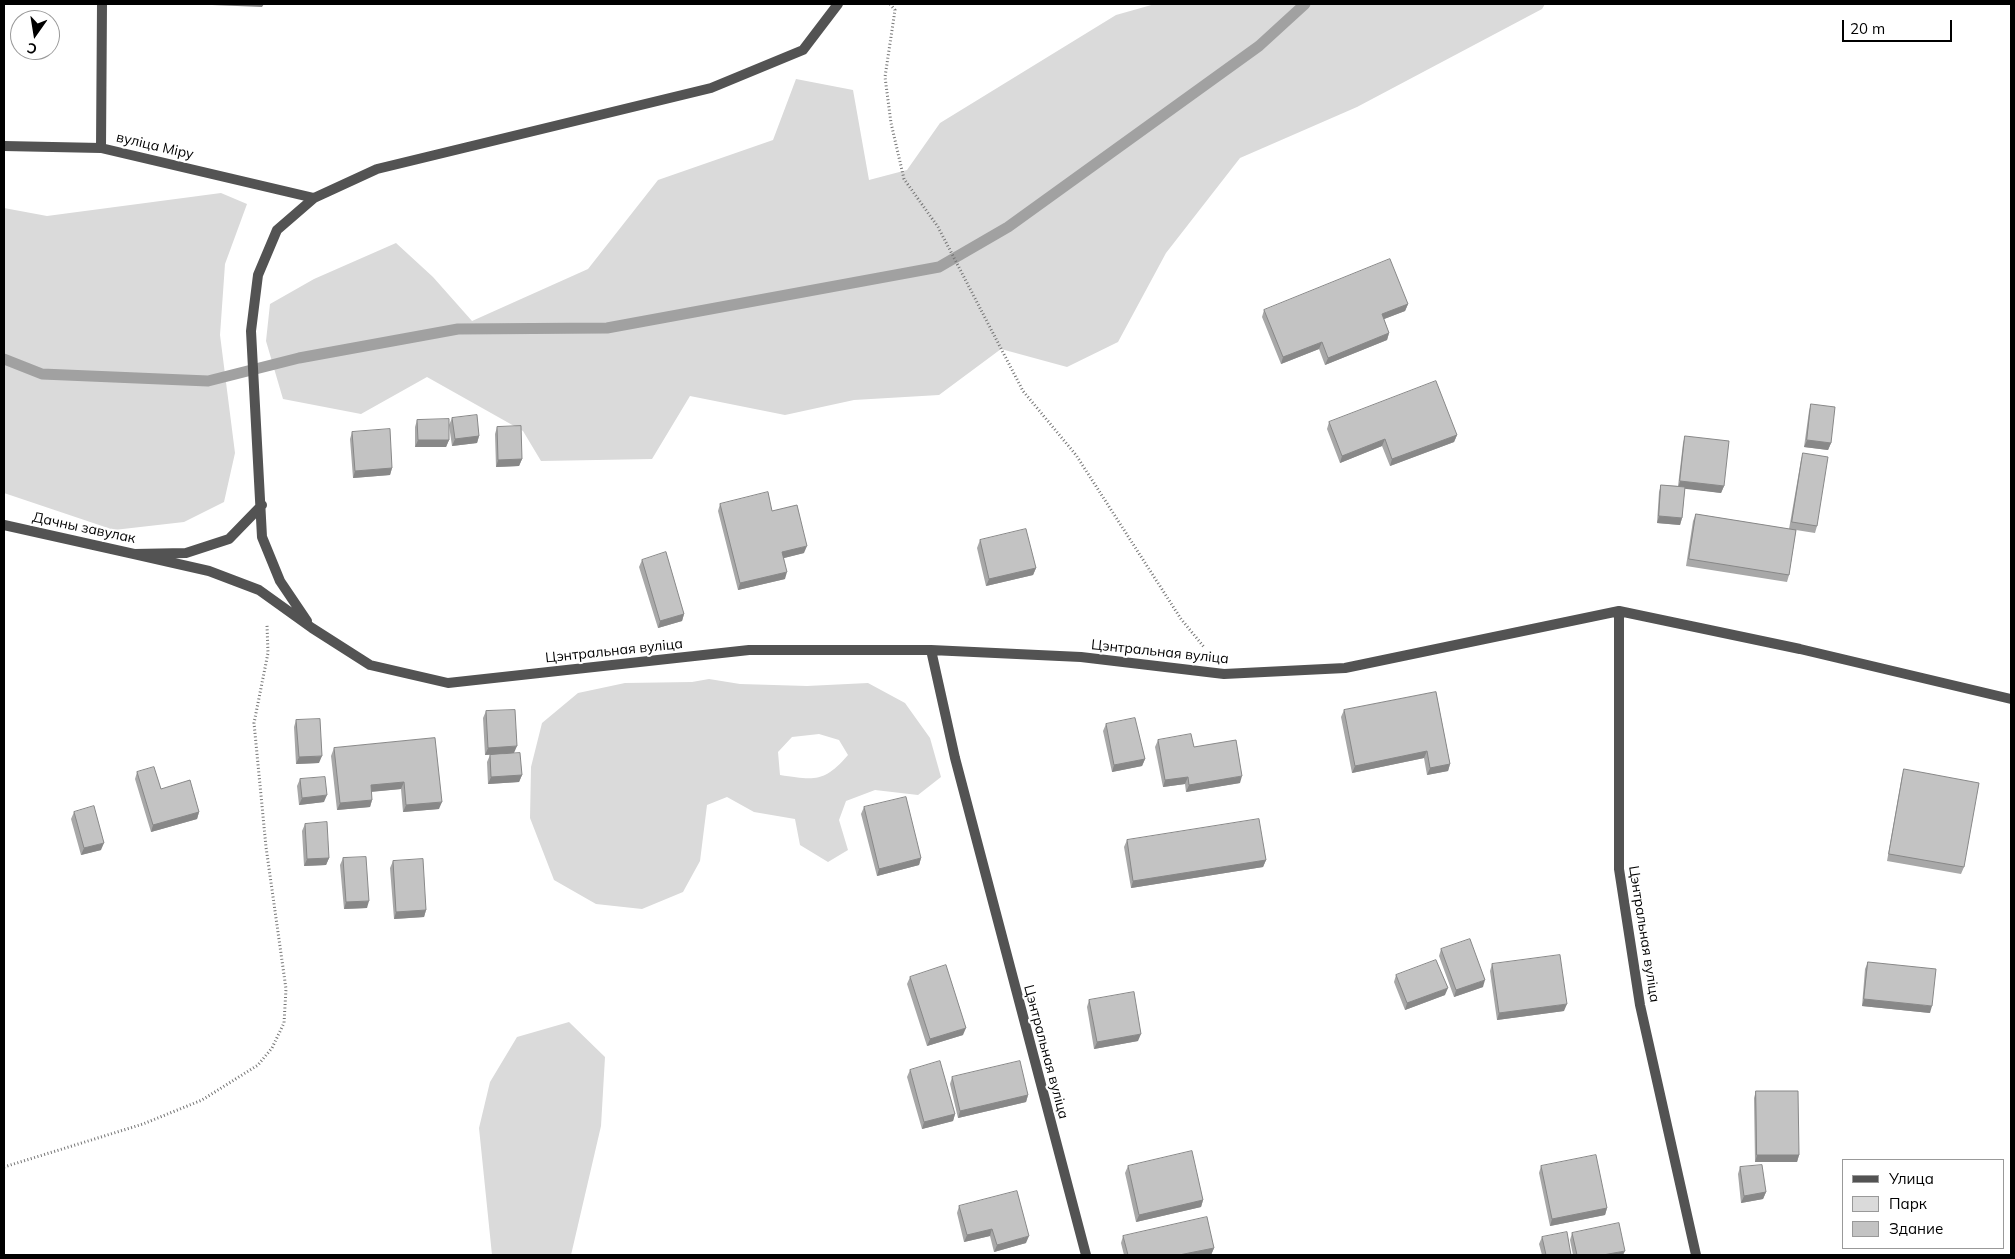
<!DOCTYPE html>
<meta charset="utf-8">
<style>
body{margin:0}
#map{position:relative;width:2015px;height:1259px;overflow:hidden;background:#fff;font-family:Mulish,sans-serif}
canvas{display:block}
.frame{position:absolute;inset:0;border:5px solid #000;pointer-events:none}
.legend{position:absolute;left:1842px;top:1159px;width:162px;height:90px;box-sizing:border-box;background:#fff;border:1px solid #999;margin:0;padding:6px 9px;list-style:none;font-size:15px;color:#000}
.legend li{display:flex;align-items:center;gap:10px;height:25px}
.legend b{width:25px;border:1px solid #999}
.north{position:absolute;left:10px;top:10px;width:50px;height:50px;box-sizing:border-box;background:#fff;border:1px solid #999;border-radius:50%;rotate:193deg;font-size:14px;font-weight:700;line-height:20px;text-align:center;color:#000}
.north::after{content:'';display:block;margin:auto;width:18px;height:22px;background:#000;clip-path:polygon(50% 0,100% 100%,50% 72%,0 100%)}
.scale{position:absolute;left:1842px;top:20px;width:110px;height:22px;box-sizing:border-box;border:2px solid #000;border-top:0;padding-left:6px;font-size:15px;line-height:18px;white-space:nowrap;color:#000;-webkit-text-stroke:4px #fff;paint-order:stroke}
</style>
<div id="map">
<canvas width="2015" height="1259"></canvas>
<div class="frame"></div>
<ul class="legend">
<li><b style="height:6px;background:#535353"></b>Улица</li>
<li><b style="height:14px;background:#dadada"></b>Парк</li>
<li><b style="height:14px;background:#c3c3c3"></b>Здание</li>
</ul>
<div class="north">С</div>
<div class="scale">20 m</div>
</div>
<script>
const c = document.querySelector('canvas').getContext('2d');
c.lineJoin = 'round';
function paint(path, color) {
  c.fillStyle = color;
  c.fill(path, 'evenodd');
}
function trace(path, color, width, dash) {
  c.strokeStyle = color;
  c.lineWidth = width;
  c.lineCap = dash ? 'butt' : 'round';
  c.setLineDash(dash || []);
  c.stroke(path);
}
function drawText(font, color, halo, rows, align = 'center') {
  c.font = font + ' Mulish,sans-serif';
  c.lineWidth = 4.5;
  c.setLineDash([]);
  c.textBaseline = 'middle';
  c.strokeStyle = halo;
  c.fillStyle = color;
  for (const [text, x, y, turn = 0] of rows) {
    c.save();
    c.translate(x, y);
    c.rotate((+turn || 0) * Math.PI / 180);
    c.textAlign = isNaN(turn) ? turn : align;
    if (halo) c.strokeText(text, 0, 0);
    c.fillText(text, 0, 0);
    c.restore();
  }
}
const green = new Path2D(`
 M1155,4H1545L1542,9L1357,107L1240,158L1166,253L1118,342L1067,367L1001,349L939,395L854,400L785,415L690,396L652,459L541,461L523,431L427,377L361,414L283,399L266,341L270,304L314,279L396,243L433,277L472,321L588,269L658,180L773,140L796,79L853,90L869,180L907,170L940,123L1116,15Z
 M221,193L247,204L225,264L220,335L235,453L224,502L184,522L114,530L4,493V208L47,216Z
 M709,679L740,684L807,686L868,683L905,703L930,738L941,777L918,795L875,790L846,801L839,820L848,850L828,862L800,845L795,819L754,812L727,797L707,805L700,861L683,892L642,909L596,904L554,880L530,818L531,767L542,723L578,693L625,683L692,682ZM819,734L839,740L848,755C824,783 814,780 780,775L778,752L792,737Z
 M569,1022L605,1057L601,1126L571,1255H492L479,1128L490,1082L517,1037Z`);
const stream = new Path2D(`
 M4,359L42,374L208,381L299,358L458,329L607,328L939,267L1008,227L1259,46L1305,4`);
const path = new Path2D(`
 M890,4L895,10L885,77L891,123L904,179L938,227L1023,391L1076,455L1181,619L1204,647
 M4,1167L143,1124L202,1100L258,1065L272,1048L284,1023L286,989L266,847L254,723L268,653L267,625`);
const minor = new Path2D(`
 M102,4L101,148L314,198
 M4,146L101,148
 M4,525L134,554L186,553L229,539L262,505
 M134,554L209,571L259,590L312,628L370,665L448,683L749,650H931L1081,657L1224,674L1345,668L1619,611L1800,649L2011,699
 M1619,611V869L1640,1005L1696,1255
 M307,621L280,581L262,537L251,331L258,275L277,230L314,198L377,169L711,88L803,50L838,4
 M931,650L955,758L1086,1255`);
const wall = new Path2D(`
 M1408,304L1405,311L1384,319L1389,333L1387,340L1325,365L1319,349L1281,364L1262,317L1264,310Z
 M1811,404L1831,443L1828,450L1804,447L1809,411Z
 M452,418L479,436L477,443L452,446L449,425Z
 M417,420L449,440L446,447H415V427Z
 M1329,422L1457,435L1454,442L1390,466L1382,446L1340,463L1327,429Z
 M497,427L522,459L519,466L496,467L495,434Z
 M352,432L392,468L390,475L353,478L350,439Z
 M1685,436L1724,486L1721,493L1685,488L1682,518L1680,525L1657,523L1659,492L1661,485L1678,486L1683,443Z
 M1803,453L1817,526L1815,533L1796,530L1789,575L1787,582L1686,566L1693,521L1696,514L1789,529L1801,460Z
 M720,504L772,511L804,553L784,558L785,579L738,590L718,511Z
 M980,540L1036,568L1033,575L986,586L977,548Z
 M642,560L684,614L682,621L658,628L639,567Z
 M1436,692L1450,764L1448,771L1427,775L1424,758L1352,773L1341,717L1344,710Z
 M486,711L514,753L485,755L483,718Z
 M296,720L319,763L296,764L294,727Z
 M1106,724L1145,759L1142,766L1112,772L1103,731Z
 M435,738L439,809L403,812L401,789L371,792L372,800L370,807L337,810L331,756L334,748Z
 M1158,740L1194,747L1240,783L1186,792L1185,784L1163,787L1155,747Z
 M490,755L522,775L519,782L488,784L487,762Z
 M1904,769L1964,867L1961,874L1887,861L1902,776Z
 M137,772L161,789L199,812L197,819L151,832L135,779Z
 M300,779L324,802L299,805L297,786Z
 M864,807L921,858L919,865L877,876L861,814Z
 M74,812L101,850L81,855L71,819Z
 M305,824L329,858L326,865L304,866L302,831Z
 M1127,840L1266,860L1263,867L1131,888L1124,847Z
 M343,858L367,908L344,909L340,865Z
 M393,861L426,910L424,917L394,919L390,868Z
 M1441,949L1483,987L1454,997L1439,956Z
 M1868,962L1930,1013L1862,1006L1865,969Z
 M1492,964L1564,1011L1497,1020L1490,971Z
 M1396,975L1445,995L1405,1010L1394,982Z
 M910,977L963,1035L927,1046L907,984Z
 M1089,1000L1138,1041L1094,1049L1087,1007Z
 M910,1070L955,1114L953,1121L922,1129L907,1077Z
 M952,1077L1028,1095L1026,1102L958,1118L950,1084Z
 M1756,1091L1799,1155L1797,1162H1755L1754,1098Z
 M1128,1166L1203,1200L1201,1207L1136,1222L1125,1173Z
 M1541,1166L1607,1208L1605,1215L1550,1226L1539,1173Z
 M1740,1167L1766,1192L1763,1199L1741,1203L1738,1174Z
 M959,1206L1026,1243L994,1252L990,1236L964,1242L957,1213Z
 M1572,1233L1623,1255H1573L1570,1240Z
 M1123,1236L1214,1248L1211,1255H1124L1121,1243Z
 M1542,1237L1571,1255H1542L1539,1244Z`);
const shadedWall = new Path2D(`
 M212,4H264L262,7L212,5Z
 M1408,304L1405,311L1379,321L1382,314Z
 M1389,333L1387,340L1325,365L1328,358Z
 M1322,342L1319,349L1281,364L1283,357Z
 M1457,435L1454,442L1390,466L1392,459Z
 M479,436L477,443L452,446L455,439Z
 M1385,439L1382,446L1340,463L1342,456Z
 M418,440H449L446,447H415Z
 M1807,440L1831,443L1828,450L1804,447Z
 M522,459L519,466L496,467L498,460Z
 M392,468L390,475L353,478L355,471Z
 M1680,481L1724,486L1721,493L1678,488Z
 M1659,516L1682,518L1680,525L1657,523Z
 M807,546L804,553L780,559L782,552Z
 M1036,568L1033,575L986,586L989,579Z
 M787,572L785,579L738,590L740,583Z
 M684,614L682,621L658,628L660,621Z
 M517,746L514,753L485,755L488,748Z
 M1427,751L1424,758L1352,773L1355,766Z
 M322,756L319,763L296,764L299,757Z
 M1145,759L1142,766L1112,772L1114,765Z
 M1450,764L1448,771L1427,775L1430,768Z
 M522,775L519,782L488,784L491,777Z
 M1242,776L1240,783L1186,792L1189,785Z
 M1188,777L1185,784L1163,787L1165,780Z
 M404,782L401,789L368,792L371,785Z
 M327,795L324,802L299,805L302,798Z
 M372,800L370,807L337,810L340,803Z
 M442,802L439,809L403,812L406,805Z
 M199,812L197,819L151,832L153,825Z
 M104,843L101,850L81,855L84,848Z
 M329,858L326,865L304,866L307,859Z
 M921,858L919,865L877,876L879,869Z
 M1266,860L1263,867L1131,888L1133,881Z
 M369,901L367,908L344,909L346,902Z
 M426,910L424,917L394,919L396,912Z
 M1485,980L1483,987L1454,997L1456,990Z
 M1448,988L1445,995L1405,1010L1407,1003Z
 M1864,999L1932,1006L1930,1013L1862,1006Z
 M1567,1004L1564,1011L1497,1020L1499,1013Z
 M966,1028L963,1035L927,1046L930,1039Z
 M1141,1034L1138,1041L1094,1049L1097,1042Z
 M1028,1095L1026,1102L958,1118L960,1111Z
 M955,1114L953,1121L922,1129L924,1122Z
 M1757,1155H1799L1797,1162H1755Z
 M1766,1192L1763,1199L1741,1203L1744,1196Z
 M1203,1200L1201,1207L1136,1222L1139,1215Z
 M1607,1208L1605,1215L1550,1226L1552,1219Z
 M992,1229L990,1236L964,1242L967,1235Z
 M1029,1236L1026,1243L994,1252L997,1245Z
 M1214,1248L1211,1255H1179Z
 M1625,1251L1623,1255H1603Z`);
const building = new Path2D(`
 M1390,259L1408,304L1382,314L1389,333L1328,358L1322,342L1283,357L1264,310Z
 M1436,381L1457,435L1392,459L1385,439L1342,456L1329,422Z
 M1811,404L1835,407L1831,443L1807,440Z
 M477,415L479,436L455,439L452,418Z
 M449,419V440H418L417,420Z
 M521,426L522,459L498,460L497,427Z
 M390,429L392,468L355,471L352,432Z
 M1685,436L1729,441L1724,486L1680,481Z
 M1803,453L1828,457L1817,526L1792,522Z
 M1661,485L1685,487L1682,518L1659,516Z
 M768,492L772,511L797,505L807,546L782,552L787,572L740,583L720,504Z
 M1696,514L1796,530L1789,575L1689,559Z
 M1026,529L1036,568L989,579L980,540Z
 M666,552L684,614L660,621L642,560Z
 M1436,692L1450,764L1430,768L1427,751L1355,766L1344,710Z
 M515,710L517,746L488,748L486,711Z
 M1135,718L1145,759L1114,765L1106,724Z
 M320,719L322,756L299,757L296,720Z
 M1191,734L1194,747L1236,740L1242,776L1189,785L1188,777L1165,780L1158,740Z
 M435,738L442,802L406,805L404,782L371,785L372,800L340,803L334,748Z
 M520,753L522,775L491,777L490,755Z
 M154,767L161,789L190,780L199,812L153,825L137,772Z
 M1904,769L1979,783L1964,867L1889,854Z
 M325,777L327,795L302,798L300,779Z
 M906,797L921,858L879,869L864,807Z
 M94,806L104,843L84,848L74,812Z
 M1259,819L1266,860L1133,881L1127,840Z
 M327,822L329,858L307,859L305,824Z
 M366,857L369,901L346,902L343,858Z
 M423,859L426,910L396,912L393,861Z
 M1470,939L1485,980L1456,990L1441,949Z
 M1560,955L1567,1004L1499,1013L1492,964Z
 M1436,960L1448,988L1407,1003L1396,975Z
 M1868,962L1936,969L1932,1006L1864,999Z
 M946,965L966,1028L930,1039L910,977Z
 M1134,992L1141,1034L1097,1042L1089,1000Z
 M940,1061L955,1114L924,1122L910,1070Z
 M1020,1061L1028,1095L960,1111L952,1077Z
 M1756,1091H1798L1799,1155H1757Z
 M1192,1151L1203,1200L1139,1215L1128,1166Z
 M1596,1155L1607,1208L1552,1219L1541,1166Z
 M1762,1165L1766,1192L1744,1196L1740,1167Z
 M1017,1191L1029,1236L997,1245L992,1229L967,1235L959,1206Z
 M1207,1217L1214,1248L1179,1255H1128L1123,1236Z
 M1619,1223L1625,1251L1603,1255H1577L1572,1233Z
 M1567,1232L1571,1255H1546L1542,1237Z`);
const streetNames = [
 ["вуліца Міру",155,146,13],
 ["Дачны завулак",84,528,12],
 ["Цэнтральная вуліца",614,651,-6],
 ["Цэнтральная вуліца",1160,652,6],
 ["Цэнтральная вуліца",1644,934,81],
 ["Цэнтральная вуліца",1046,1052,75]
];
paint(green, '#dadada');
trace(stream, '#a1a1a1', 11);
trace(path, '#757575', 3, [1, 2.5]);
trace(minor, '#535353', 10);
paint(wall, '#a8a8a8');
paint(shadedWall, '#888');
paint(building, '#c3c3c3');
trace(building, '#888', 1);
drawText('14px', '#000', '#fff', streetNames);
</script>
